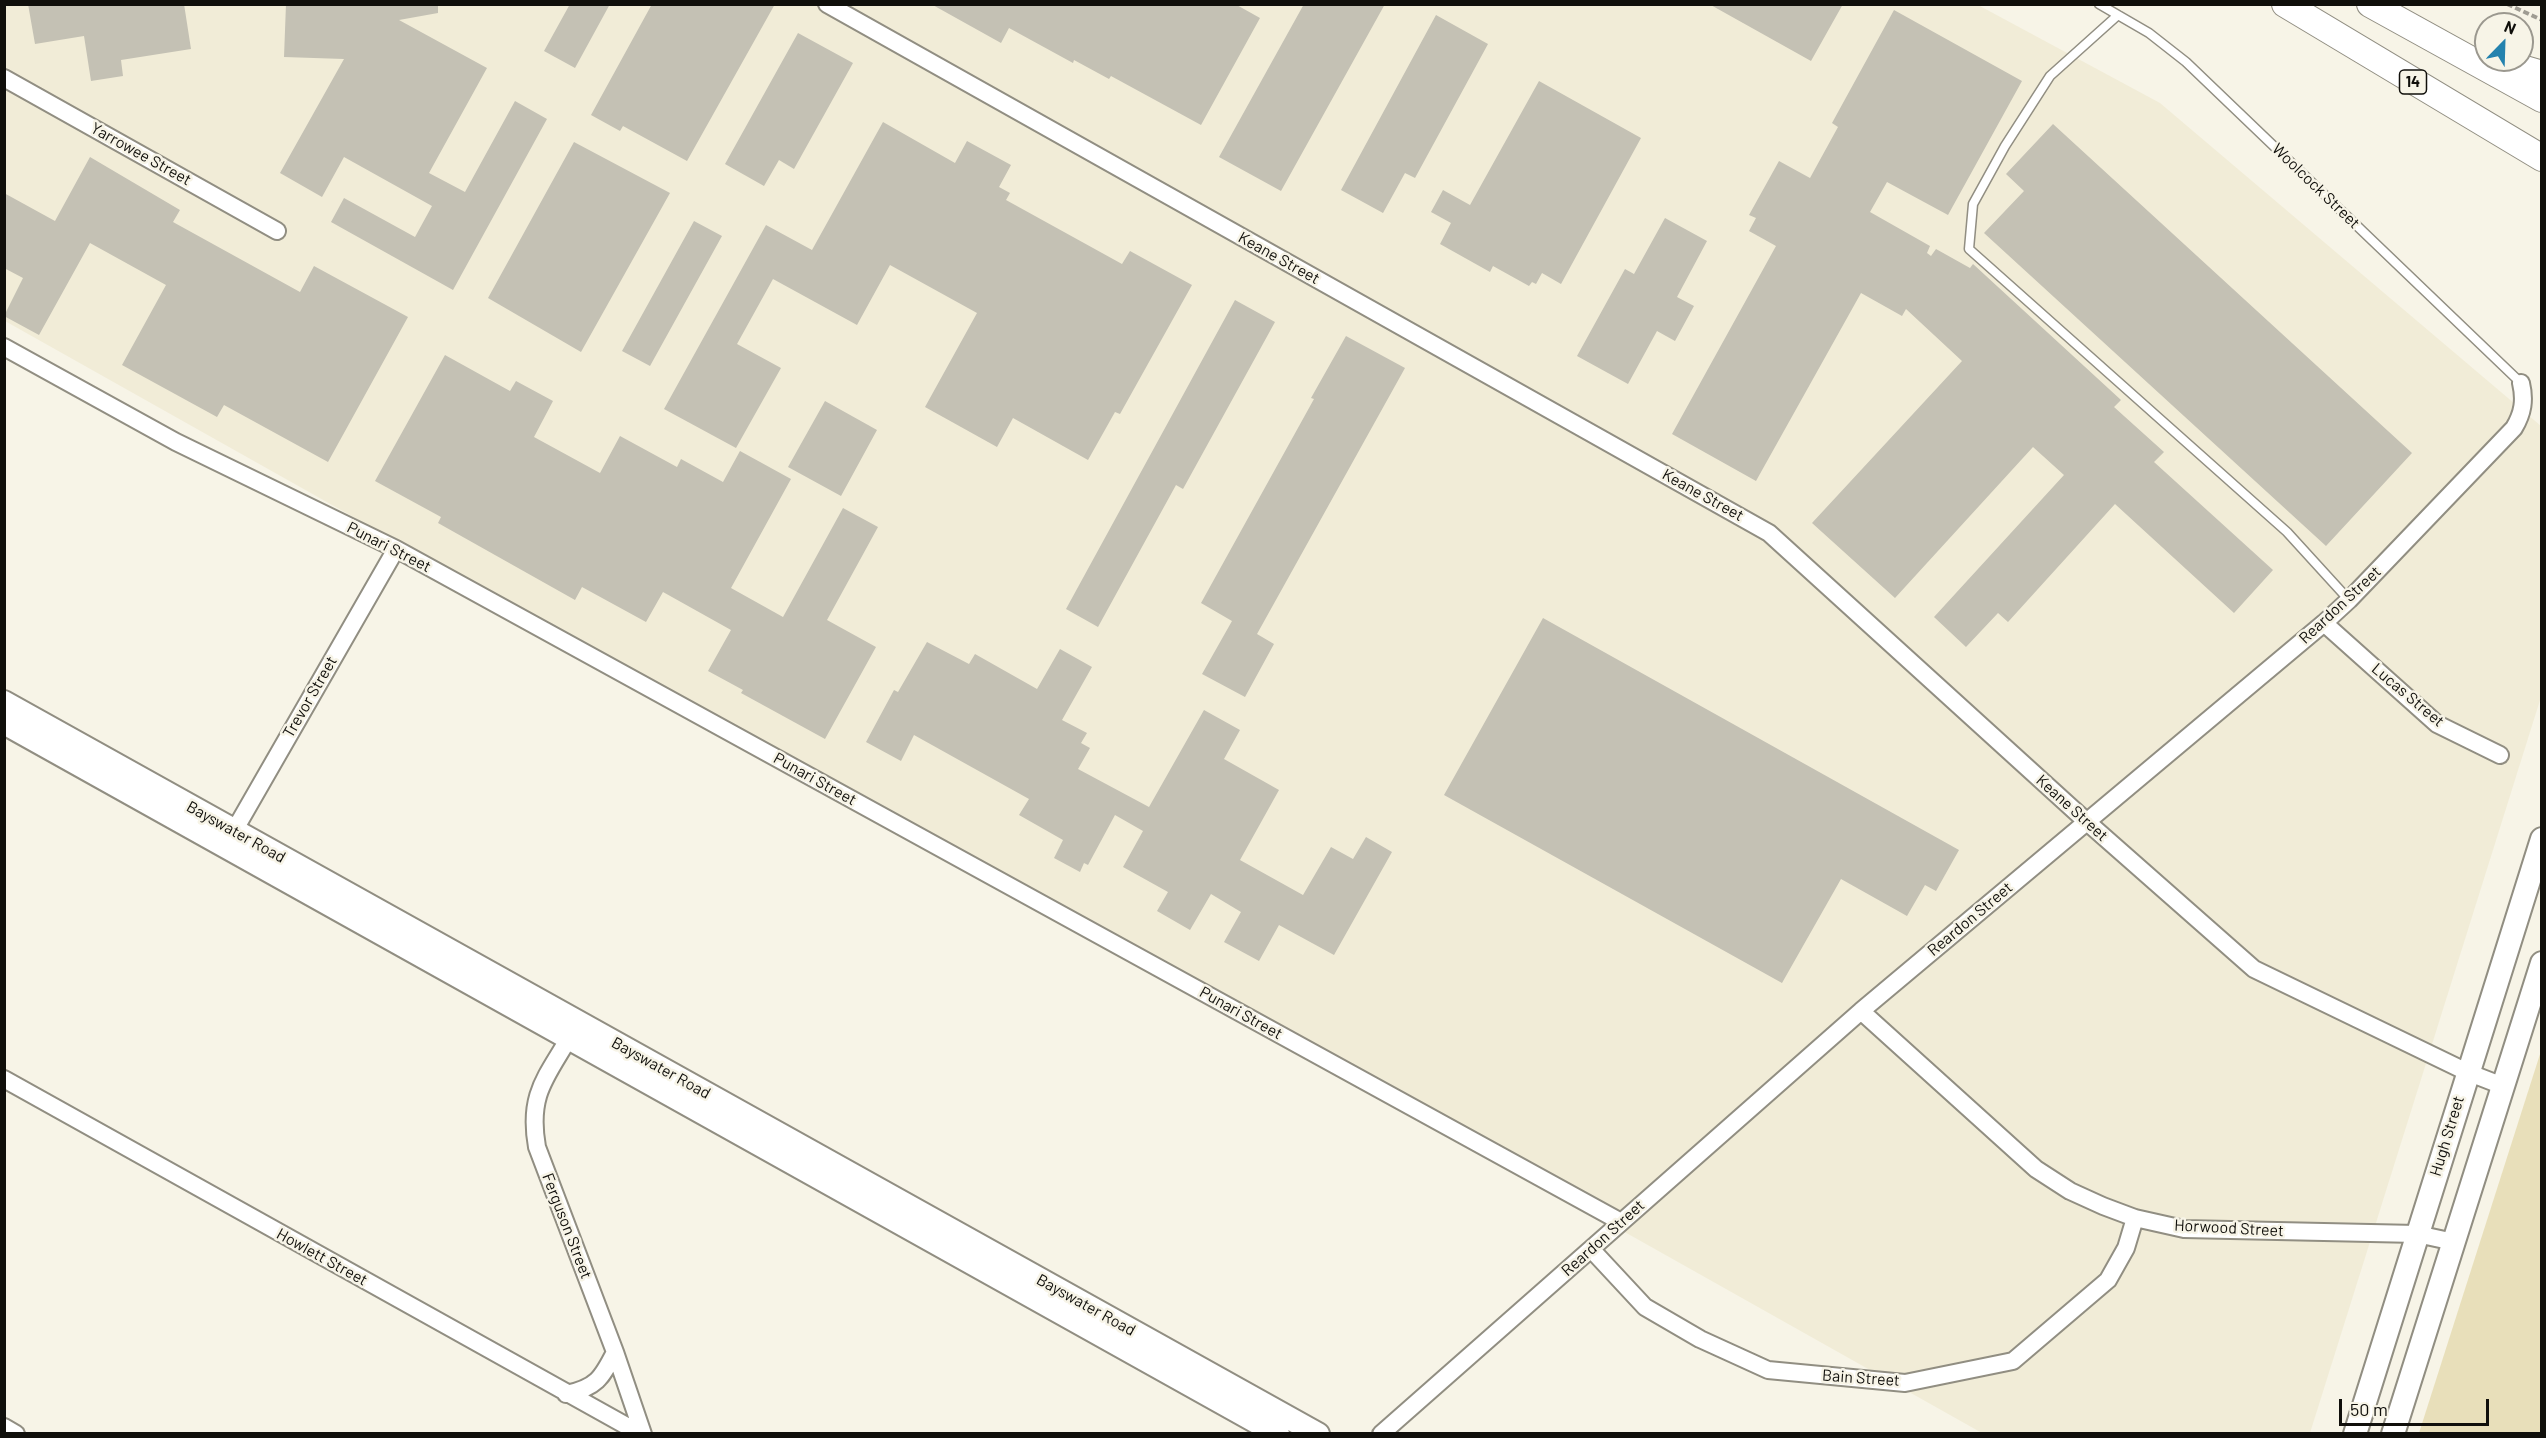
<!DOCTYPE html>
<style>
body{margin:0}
#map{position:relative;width:2546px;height:1438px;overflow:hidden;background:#f7f4e7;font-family:Barlow,sans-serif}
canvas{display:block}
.frame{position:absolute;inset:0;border:6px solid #100f0b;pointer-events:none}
.north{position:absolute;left:2474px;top:12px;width:60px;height:60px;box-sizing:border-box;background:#f7f4e7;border:2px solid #9b988f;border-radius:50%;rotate:23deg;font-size:16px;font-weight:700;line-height:24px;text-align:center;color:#100f0b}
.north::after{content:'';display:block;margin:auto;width:21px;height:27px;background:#2482ae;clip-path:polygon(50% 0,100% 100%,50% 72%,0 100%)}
.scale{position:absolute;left:2339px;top:1399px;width:150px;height:27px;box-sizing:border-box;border:3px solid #100f0b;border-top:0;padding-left:8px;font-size:18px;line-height:21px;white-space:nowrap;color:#100f0b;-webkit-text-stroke:4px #f7f4e7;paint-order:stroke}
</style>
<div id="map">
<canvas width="2546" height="1438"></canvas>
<div class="frame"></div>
<div class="north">N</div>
<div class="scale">50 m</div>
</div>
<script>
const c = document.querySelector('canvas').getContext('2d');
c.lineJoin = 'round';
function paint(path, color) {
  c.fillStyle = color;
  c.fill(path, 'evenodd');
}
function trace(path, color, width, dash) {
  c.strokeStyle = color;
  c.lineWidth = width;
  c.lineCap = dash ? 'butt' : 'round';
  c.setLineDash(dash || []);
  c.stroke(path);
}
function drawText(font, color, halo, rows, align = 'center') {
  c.font = font + ' Barlow,sans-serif';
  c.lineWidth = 5;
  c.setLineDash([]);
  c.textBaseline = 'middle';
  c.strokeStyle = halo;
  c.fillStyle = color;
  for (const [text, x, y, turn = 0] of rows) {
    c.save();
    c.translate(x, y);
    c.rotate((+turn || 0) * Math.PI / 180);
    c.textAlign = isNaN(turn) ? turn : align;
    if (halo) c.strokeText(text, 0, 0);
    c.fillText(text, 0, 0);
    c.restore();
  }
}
const built = new Path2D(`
 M5,5H1978L2160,103L2541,426V697L2310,1433H1982L5,321Z`);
const green = new Path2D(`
 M2541,1051V1433H2419Z`);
const building = new Path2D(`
 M28,4H184L191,49L121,60L123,76L91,81L84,36L35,44Z
 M286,4H438V13L399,20L487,68L429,173L465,192L515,101L547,119L453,290L331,222L344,198L415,237L432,206L344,157L322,197L280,173L344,59L284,57Z
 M570,4H610L575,68L544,51Z
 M652,4H775L687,161L623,126L620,131L591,115Z
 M931,4H1235L1260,18L1201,125L1111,76L1109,79L1074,60L1073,63L1009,28L1001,43Z
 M1304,4H1385L1281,191L1219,157Z
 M1709,4H1843L1811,61Z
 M1894,10L2022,81L1948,215L1887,182L1870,212L1930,246L1927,253L1931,256L1936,249L1970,268L1973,264L2121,400L2114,407L2164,452L2154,462L2273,570L2234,613L2115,504L2008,622L1998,613L1966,647L1934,617L2064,475L2033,447L1895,598L1812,523L1962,361L1906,309L1902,316L1861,293L1756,481L1672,434L1776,246L1749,231L1756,218L1749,215L1779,161L1810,178L1838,127L1832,123Z
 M1436,15L1488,44L1415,178L1405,173L1383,213L1341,190Z
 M798,33L853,63L794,169L779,160L764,186L725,164Z
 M1539,81L1641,138L1561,284L1542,273L1536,284L1532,282L1529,286L1493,266L1490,272L1440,244L1451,223L1431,212L1443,190L1470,205Z
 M883,122L955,163L967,141L1011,165L999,187L1010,193L1006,200L1122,264L1130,251L1192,285L1120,414L1115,412L1088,460L1013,418L997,447L925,407L977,313L890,265L857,325L773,279L737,344L781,368L736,448L664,409L766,225L812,250Z
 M2053,124L2412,453L2326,546L1984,233L2024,191L2006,174Z
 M574,142L670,193L581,352L488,298Z
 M90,157L180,210L173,222L300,292L314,266L408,317L328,462L224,405L217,417L122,365L166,285L90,243L39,335L4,316L23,278L4,268V193L55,221Z
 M1665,218L1707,241L1677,297L1694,306L1675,341L1657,331L1628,384L1577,356L1625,269L1634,274Z
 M694,221L722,236L650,366L622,351Z
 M1235,300L1275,322L1183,489L1176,485L1098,627L1066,609Z
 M1346,336L1405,368L1257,634L1274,644L1245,697L1202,674L1232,621L1201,603L1314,399L1311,398Z
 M445,355L510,391L516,381L553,401L534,437L600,473L620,436L677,467L681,459L723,482L740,451L791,479L731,588L783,617L843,508L878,527L827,620L876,647L825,739L741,693L743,690L708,671L731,630L663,592L646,622L582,587L575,600L438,523L441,517L375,481Z
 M825,401L877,430L841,496L788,467Z
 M1543,618L1959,850L1936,891L1925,885L1907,916L1841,879L1782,983L1444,795Z
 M927,642L969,664L975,654L1037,689L1060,649L1092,667L1062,720L1087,733L1081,743L1090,748L1078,769L1149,807L1204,710L1240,730L1224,759L1279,790L1240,860L1303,895L1331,847L1353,859L1366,837L1392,852L1334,955L1279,925L1259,961L1224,942L1241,912L1211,894L1190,930L1157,911L1168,892L1123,867L1143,831L1115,815L1088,865L1084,863L1080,872L1054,858L1063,840L1019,815L1029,799L914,735L901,761L866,742L894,690L898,692Z`);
const path = new Path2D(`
 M2507,4L2542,20`);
const lane = new Path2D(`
 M2099,4L2149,33L2186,62L2521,383
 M2118,15L2050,76L2005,146L1973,204L1969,249L2287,532L2349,600`);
const street = new Path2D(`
 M827,4L1769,533L2086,821L2254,969L2467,1072L2503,1086
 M4,78L277,231
 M4,347L176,442L396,549L1621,1222
 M2324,623L2437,724L2500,755
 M230,838L396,549
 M1861,1011L2036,1169L2070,1191L2103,1206L2135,1218L2184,1229L2417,1234L2454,1242
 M574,1029C549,1075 527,1091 537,1147L615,1352L643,1434
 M4,1079L641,1434
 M1591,1249L1645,1307L1700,1339L1768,1370L1905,1383L2013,1361L2108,1280L2126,1248L2135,1218
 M566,1394C596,1388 602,1378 615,1352
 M4,1427L16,1434
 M1381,1434L1861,1011L2324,623L2349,600L2514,428C2523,413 2525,400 2521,383`);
const secondary = new Path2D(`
 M4,702L1318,1434
 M4,723L1278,1434
 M2355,1434L2542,839
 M2393,1434L2542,963`);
const primary = new Path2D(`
 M2285,4L2542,158
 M2370,4L2542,99
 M2494,60L2542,74`);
const shields = [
 [2413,82,27]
];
const shieldNames = [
 ["14",2413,82]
];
const streetNames = [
 ["Yarrowee Street",141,154,29],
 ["Woolcock Street",2316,186,44],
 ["Keane Street",1279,258,29],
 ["Keane Street",1703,495,29],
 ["Punari Street",389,547,27],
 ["Reardon Street",2340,605,-43],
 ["Lucas Street",2408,695,40],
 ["Trevor Street",310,697,-60],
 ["Punari Street",815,779,29],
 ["Keane Street",2072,808,42],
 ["Bayswater Road",236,832,29],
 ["Reardon Street",1970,919,-40],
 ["Punari Street",1241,1013,29],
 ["Bayswater Road",661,1068,29],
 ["Hugh Street",2447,1136,-73],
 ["Ferguson Street",567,1226,69],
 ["Horwood Street",2229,1228,3],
 ["Reardon Street",1603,1238,-42],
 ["Howlett Street",322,1257,29],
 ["Bayswater Road",1086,1305,29],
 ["Bain Street",1861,1378,4]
];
paint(built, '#f1ecd7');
paint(green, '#e8dfba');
paint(building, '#c4c1b4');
trace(lane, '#918e82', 11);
trace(street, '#918e82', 20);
trace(secondary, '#918e82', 26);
trace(primary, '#918e82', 28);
trace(path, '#9f9c93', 4, [6, 3]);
trace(lane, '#fff', 8);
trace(street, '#fff', 16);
trace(secondary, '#fff', 22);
trace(primary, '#fff', 26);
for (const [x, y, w] of shields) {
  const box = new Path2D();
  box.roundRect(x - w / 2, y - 12, w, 24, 4.5);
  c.fillStyle = '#f7f4e7';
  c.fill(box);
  trace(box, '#100f0b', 1.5);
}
drawText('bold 15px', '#100f0b', null, shieldNames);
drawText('16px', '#100f0b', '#f7f4e7', streetNames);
</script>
